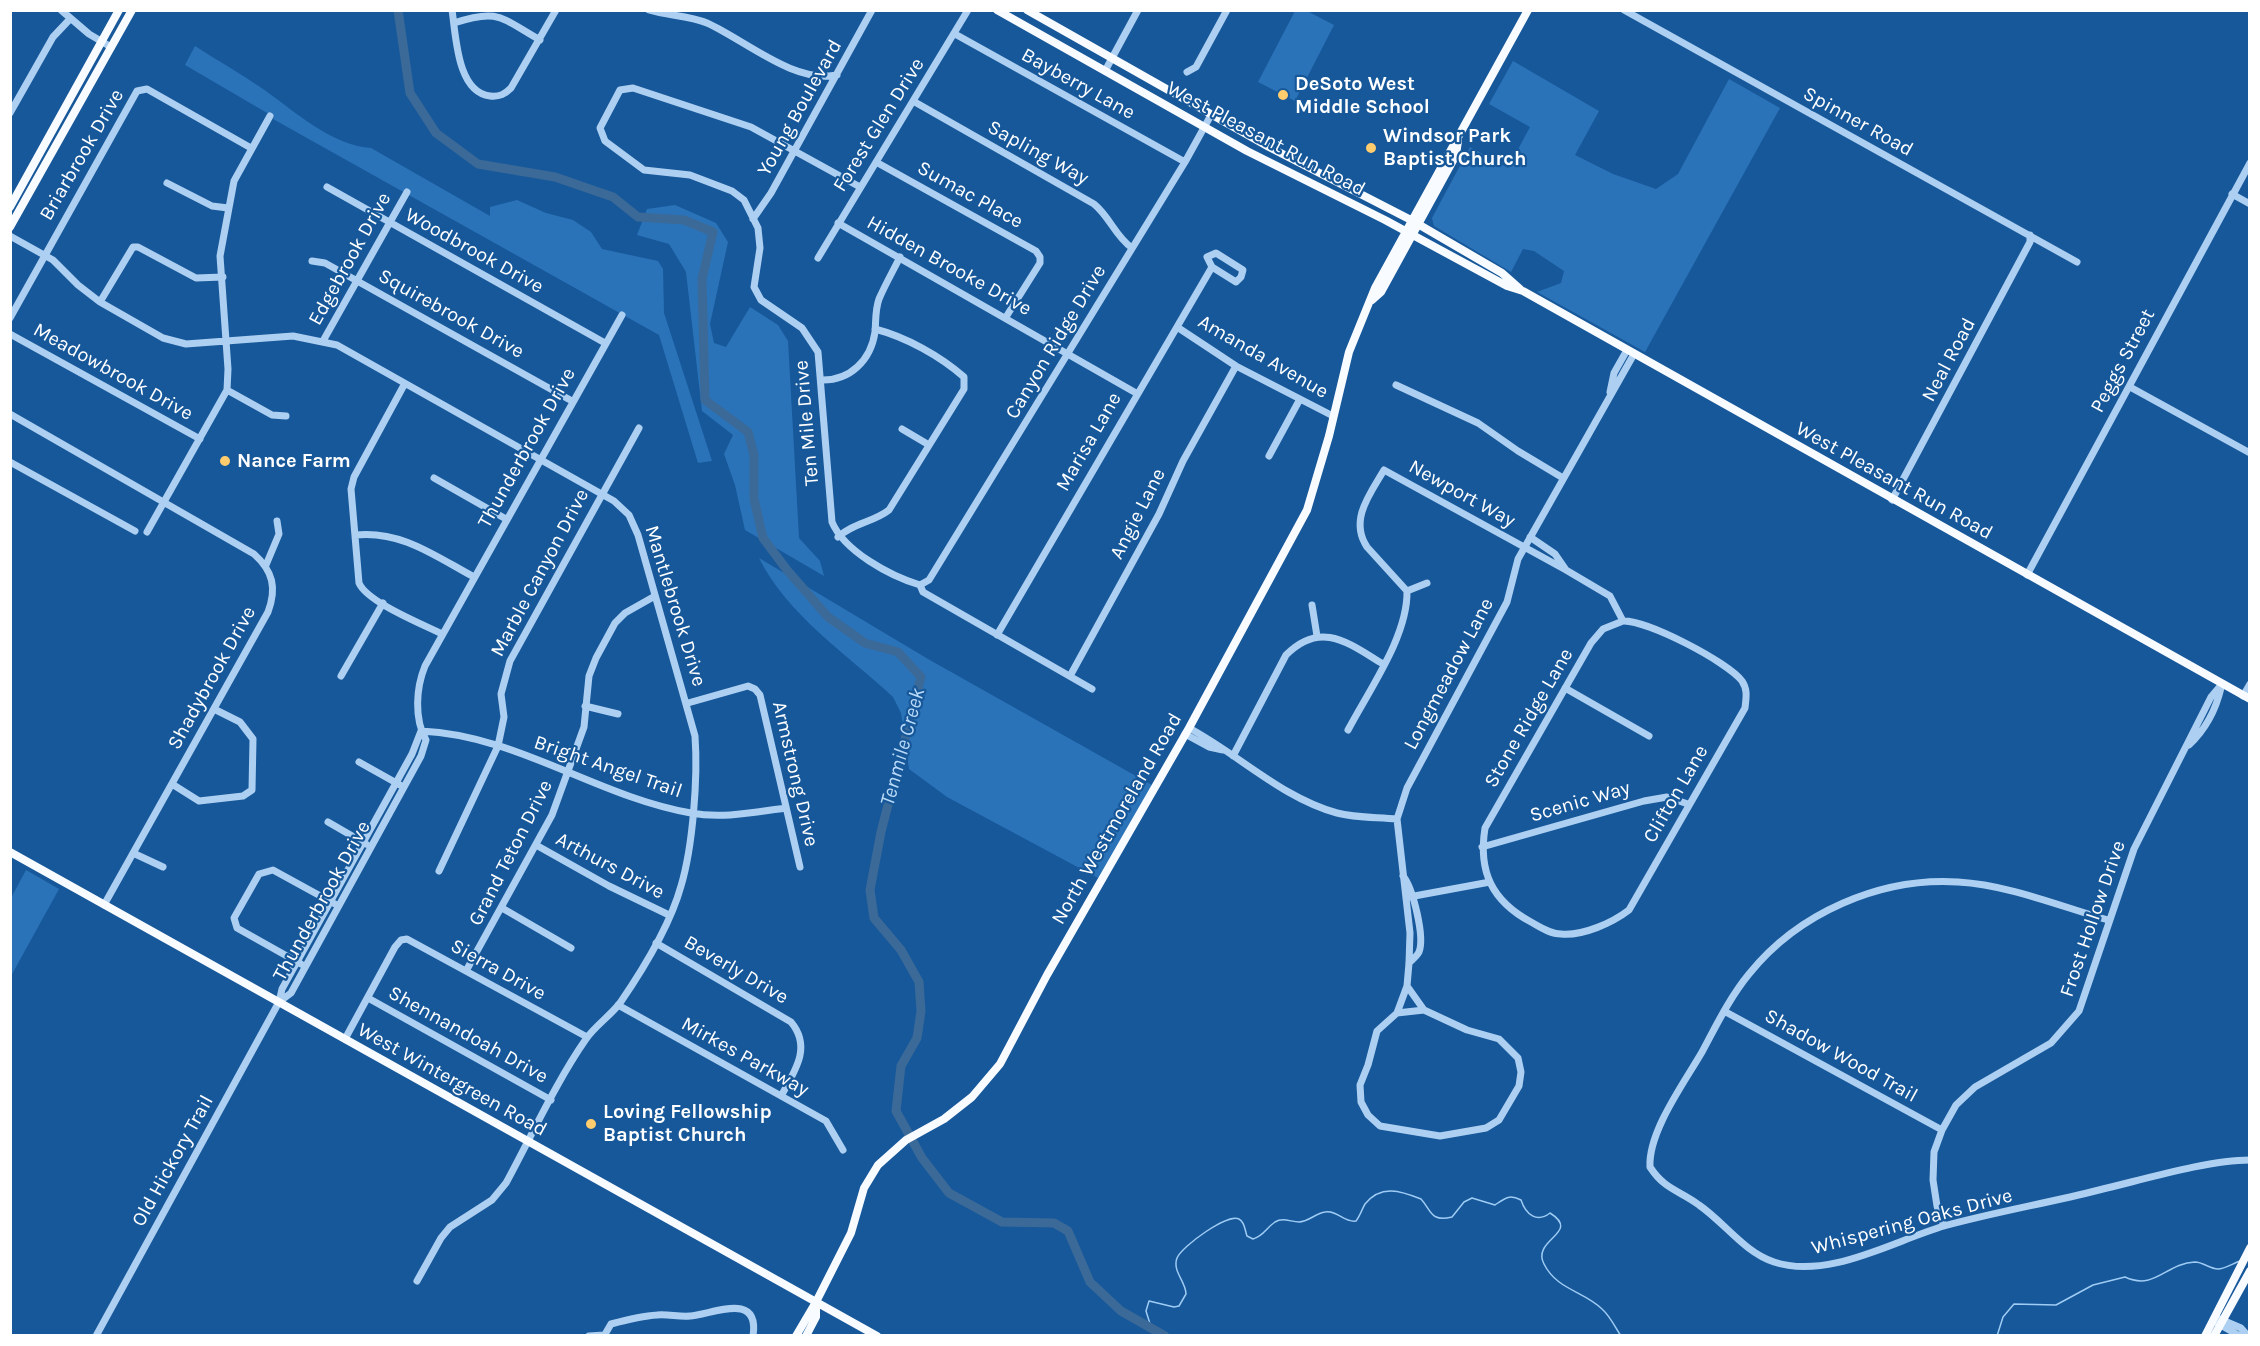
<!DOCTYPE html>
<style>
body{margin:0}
#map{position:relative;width:2260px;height:1346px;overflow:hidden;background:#17589a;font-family:Karla,sans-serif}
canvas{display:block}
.frame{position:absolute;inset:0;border:12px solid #fff;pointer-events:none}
</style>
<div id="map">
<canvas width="2260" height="1346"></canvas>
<div class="frame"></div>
</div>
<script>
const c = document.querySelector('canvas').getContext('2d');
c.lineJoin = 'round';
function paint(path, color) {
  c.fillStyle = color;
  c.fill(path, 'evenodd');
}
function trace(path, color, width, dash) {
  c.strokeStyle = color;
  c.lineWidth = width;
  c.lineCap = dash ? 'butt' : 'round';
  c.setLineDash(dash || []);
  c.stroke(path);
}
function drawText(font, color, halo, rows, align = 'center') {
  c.font = font + ' Karla,sans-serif';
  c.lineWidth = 4.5;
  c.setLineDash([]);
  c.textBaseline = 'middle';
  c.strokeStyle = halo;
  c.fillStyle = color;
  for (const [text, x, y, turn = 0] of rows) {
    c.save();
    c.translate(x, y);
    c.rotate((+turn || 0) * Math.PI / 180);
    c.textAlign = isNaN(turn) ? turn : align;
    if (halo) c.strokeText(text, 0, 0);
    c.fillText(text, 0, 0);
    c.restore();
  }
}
const green = new Path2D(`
 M1295,11H1307L1334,25L1295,101L1258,82Z
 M195,46C221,63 249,78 274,97C301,117 336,146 371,148L490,216V207L517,200L546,213L573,220L591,232L602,249L658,261L663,269L664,313L712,461L698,463L659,335L273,119L274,117L185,65Z
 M1513,61L1599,111L1575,155L1613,174L1656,189L1678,174L1729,79L1780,108L1645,352L1537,292L1561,283L1564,271L1534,251L1523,249L1511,272L1434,226L1432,218L1470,147L1508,168L1530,127L1489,104Z
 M675,205L716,223L728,242L710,324L714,343L726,347L750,307L778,325L788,341L799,538L820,561L824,576L745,530L735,485L724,454L733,435L702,411L686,272L669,244L637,235L647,209Z
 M759,558L928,659L1152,785L1098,878L947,797L909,769L901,713L893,697C846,653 788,616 759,558Z
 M26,870L59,889L11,976V898Z`);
const stream = new Path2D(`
 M1151,1327L1146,1311L1149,1301L1174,1307L1179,1306L1186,1294C1186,1282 1172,1271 1177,1258C1182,1246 1228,1213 1239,1219C1245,1222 1245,1231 1247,1236L1253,1239C1264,1236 1266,1228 1275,1222C1283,1217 1291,1222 1299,1222C1308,1222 1316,1213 1325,1212C1338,1210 1344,1223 1356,1221C1360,1216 1362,1209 1365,1204C1381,1184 1401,1191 1421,1199C1432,1211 1430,1222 1452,1217L1464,1202L1472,1198L1495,1205C1505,1198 1509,1194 1521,1200C1526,1215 1537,1223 1550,1213C1582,1233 1531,1239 1544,1264C1557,1290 1584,1291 1602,1309C1610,1316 1615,1327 1621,1336
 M1997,1336L2003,1317L2014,1304L2056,1305L2093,1285L2125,1277C2155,1291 2166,1263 2195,1262C2203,1262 2210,1269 2218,1269C2224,1269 2234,1263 2240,1261`);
const river = new Path2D(`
 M398,10L410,93L436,133L478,164L555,177L613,197L638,217L684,220L713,232L702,279L705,400L748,432L754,455V499L763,538L787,570L828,617L865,643L898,652L921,677L881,832L870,890L874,918L901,950L919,982L921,1011L917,1038L901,1066L896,1111L922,1158L949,1193L1002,1222L1054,1223L1068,1231L1090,1282L1121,1311L1165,1336`);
const minor = new Path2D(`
 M61,10L89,34L111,47
 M452,10C456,36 457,92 490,96C500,97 505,94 511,88L556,10
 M649,10C668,16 688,15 707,23C745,40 794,84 837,75
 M1624,10L2077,262
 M454,23C499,8 501,18 540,40
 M955,34L1185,162
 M1105,71L1138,10
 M1187,72L1196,67L1227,10
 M913,101L1094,204C1110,217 1115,236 1132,248
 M10,113L53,37L70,19
 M876,162L1036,251L1040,257V263L1006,317
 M167,183L212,206L228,208
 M327,187L605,343
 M860,187L751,127L633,88L620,90L600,128L605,141L644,170L690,175L732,191L744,200L758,228L760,248L754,287L761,300L802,328L818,352L832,522C844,551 890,576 920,585L929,580L1185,162L1211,115
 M2232,194L2250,204
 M753,219L771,193L872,10
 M838,223L1136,393
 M10,236L53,260L78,285L100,302L163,338L186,344L293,336L337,345L614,501L629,515L638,535L695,736C698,777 693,846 681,886C670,926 644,968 620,1003C610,1016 595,1026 586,1039C556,1082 531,1137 506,1183L492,1200L450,1227L441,1238L417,1281
 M1216,253L1243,270L1241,277L1236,282L1212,267L1207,257Z
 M818,258L968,10
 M312,261L325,263L572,401
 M100,302L133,247H138L196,278L223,277
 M10,318L137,91L147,89L251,148
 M1177,327L1236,366L1333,416
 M10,334L200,439
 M323,341L407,192
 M821,380C850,381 871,360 875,332C876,321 875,310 879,299C885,285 893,271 900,257
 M404,385L354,477L351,489L359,583C367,602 422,624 442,634
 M1396,385L1478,423L1518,451L1563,478
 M2130,387L2250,453
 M227,390L272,415L286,416
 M1610,392L1614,373L1627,350
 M10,414L254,554C273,571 277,588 268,612L104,905
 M902,429L929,445
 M1269,456L1300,399
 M10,462L135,531
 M434,478L506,519
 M1892,500L2030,242V235
 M147,532L227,390L228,369L220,256L234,181L270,116
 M355,535C401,530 435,556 474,577
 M838,537C853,523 874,522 889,510L964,389V377C940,356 906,337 875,329
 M266,565L279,534L277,521
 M1566,570L1610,596L1623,621
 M2027,575L2250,163
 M920,585L923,592L1092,689
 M1407,591L1427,583
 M1312,605L1317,636
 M1623,621C1647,620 1728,662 1742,681C1748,690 1746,698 1745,708L1629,910C1612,923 1583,936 1561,934C1550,934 1540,927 1531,922C1492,901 1478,872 1485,828L1591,643L1603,629Z
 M997,635L1212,267
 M341,676L383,603
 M1070,676L1159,514L1183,461L1236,366
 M1565,688L1649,736
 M2243,696L2250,684
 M688,703L748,686L755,689L760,695L800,867
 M585,706L618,714
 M1189,728C1238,754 1282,798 1337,813C1356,818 1378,817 1397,819
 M1348,730C1369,690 1408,636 1407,591L1367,547C1349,520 1370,494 1384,470L1566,570L1555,554L1530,537
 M421,731C517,735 598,797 691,813C722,819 755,812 786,808
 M1185,734L1209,747L1223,750
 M2189,745C2205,730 2216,709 2221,688
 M1233,756L1286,655C1321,620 1348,643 1383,664
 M359,762L400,785
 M172,784L199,801L243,796L252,790L253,739L240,722L214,709
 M328,822L366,844
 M536,845L609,886L669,915
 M1482,847L1644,801L1667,797L1688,804
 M133,853L163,867
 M439,871L498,746L504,717L501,694L510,661L639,428
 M1403,876C1413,888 1425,937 1419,952C1417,956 1412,960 1409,963
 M1409,897L1490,882
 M502,908L571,948
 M2108,920C2059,906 2009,885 1958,882C1880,877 1798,913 1749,974C1730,997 1716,1026 1702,1052C1684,1083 1648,1132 1650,1167C1665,1190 1679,1190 1699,1205C1725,1223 1744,1252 1774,1262C1828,1280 1893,1241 1944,1226C1995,1212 2048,1203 2099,1190C2142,1180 2207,1160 2250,1160
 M656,943L791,1022C812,1047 795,1071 781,1096
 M301,964L237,928L234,918L259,874L273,870L335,904
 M466,971L552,815L584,727L589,676L596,658L615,623L625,613L655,596
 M1407,986L1424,1010
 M368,998L551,1100
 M279,1002L291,993L421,756L426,740C414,719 416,688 425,666L622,315
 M618,1005L826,1121L843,1150
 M1424,1010L1467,1030L1499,1039L1518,1058L1521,1072L1519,1086L1499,1120L1486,1128L1440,1136L1380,1126L1368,1115L1361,1102L1360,1085L1368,1065L1377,1031L1397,1013Z
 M1724,1011L1942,1130
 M1397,1013L1407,986L1409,963L1410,933L1397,819L1407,788L1507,602L1518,559L1634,354
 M345,1039L395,947L401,940L407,939L587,1037
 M1944,1226L1937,1206L1933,1180L1934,1152L1942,1130L1956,1105L1975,1087L2051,1043L2079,1011L2134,849L2211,697L2222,684
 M2220,1319L2241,1328L2248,1336
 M2217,1323L2238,1335H2247
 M96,1336L279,1002L282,989L412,754L421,731
 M589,1336L604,1335
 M604,1336L611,1324C626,1320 642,1316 657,1315C668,1314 679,1317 690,1316C711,1315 760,1290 753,1336`);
const major = new Path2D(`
 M997,10L1247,151L1385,220L1507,286L1523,291L2250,699
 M1027,10L1269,147L1411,220L1502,273L1520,289
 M10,207L119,10
 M10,227L132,10
 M1372,300L1381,292L1456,155L1458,141
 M10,852L877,1336
 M796,1336L816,1302L851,1233L864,1188L878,1165L906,1140L944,1119L972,1097L1000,1064L1047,975L1189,728L1307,510L1329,436L1349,352L1375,288L1528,10
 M806,1336L816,1317V1303
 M2205,1336L2250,1248
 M2214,1336L2250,1271`);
const markers = [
 [1283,95,6,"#ffcc6e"],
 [1371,148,6,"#ffcc6e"],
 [225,461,6,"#ffcc6e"],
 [591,1124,6,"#ffcc6e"]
];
const streetNames = [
 ["Bayberry Lane",1078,84,29],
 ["Young Boulevard",800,108,-61],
 ["Spinner Road",1858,122,29],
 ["Forest Glen Drive",879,125,-58],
 ["West Pleasant Run Road",1266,139,28],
 ["Sapling Way",1038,153,29],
 ["Briarbrook Drive",82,155,-60],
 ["Sumac Place",970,195,29],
 ["Woodbrook Drive",474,251,29],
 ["Edgebrook Drive",350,259,-61],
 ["Hidden Brooke Drive",949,266,29],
 ["Squirebrook Drive",451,314,29],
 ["Canyon Ridge Drive",1056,342,-59],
 ["Amanda Avenue",1263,357,30],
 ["Neal Road",1949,360,-62],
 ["Peggs Street",2123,361,-62],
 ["Meadowbrook Drive",113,372,29],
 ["Ten Mile Drive",807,423,-95],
 ["Marisa Lane",1089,442,-60],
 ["Thunderbrook Drive",527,448,-61],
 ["West Pleasant Run Road",1894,481,29],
 ["Newport Way",1462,494,29],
 ["Angie Lane",1138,514,-63],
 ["Marble Canyon Drive",540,573,-62],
 ["Mantlebrook Drive",675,606,73],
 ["Longmeadow Lane",1449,674,-62],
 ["Shadybrook Drive",212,678,-61],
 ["Stone Ridge Lane",1529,718,-60],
 ["Bright Angel Trail",608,767,19],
 ["Armstrong Drive",795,774,77],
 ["Clifton Lane",1676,794,-60],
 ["Scenic Way",1580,802,-16],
 ["North Westmoreland Road",1117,819,-60],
 ["Grand Teton Drive",511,853,-63],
 ["Arthurs Drive",610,866,28],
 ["Thunderbrook Drive",322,901,-61],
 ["Frost Hollow Drive",2093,919,-71],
 ["Sierra Drive",498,970,29],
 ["Beverly Drive",736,970,30],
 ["Shennandoah Drive",468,1035,29],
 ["Shadow Wood Trail",1841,1056,29],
 ["Mirkes Parkway",745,1057,29],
 ["West Wintergreen Road",452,1080,29],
 ["Old Hickory Trail",173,1161,-61],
 ["Whispering Oaks Drive",1912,1222,-15]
];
const poiNames = [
 ["DeSoto West",1295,84],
 ["Middle School",1295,107],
 ["Windsor Park",1383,136],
 ["Baptist Church",1383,159],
 ["Nance Farm",237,461],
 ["Loving Fellowship",603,1112],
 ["Baptist Church",603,1135]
];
const waterNames = [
 ["Tenmile Creek",903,747,-75]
];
paint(green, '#2b73b8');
trace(stream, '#9fccf4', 1.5);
trace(river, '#3b6a99', 9);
trace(minor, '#add0f2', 7);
trace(major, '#f8fbff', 8);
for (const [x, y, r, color] of markers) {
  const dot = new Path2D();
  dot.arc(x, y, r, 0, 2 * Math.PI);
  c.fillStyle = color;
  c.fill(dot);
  trace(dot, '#17589a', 2);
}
drawText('20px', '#fff', '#17589a', streetNames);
drawText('bold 20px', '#fff', '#17589a', poiNames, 'left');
drawText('italic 21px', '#b9daf8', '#17589a', waterNames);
</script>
